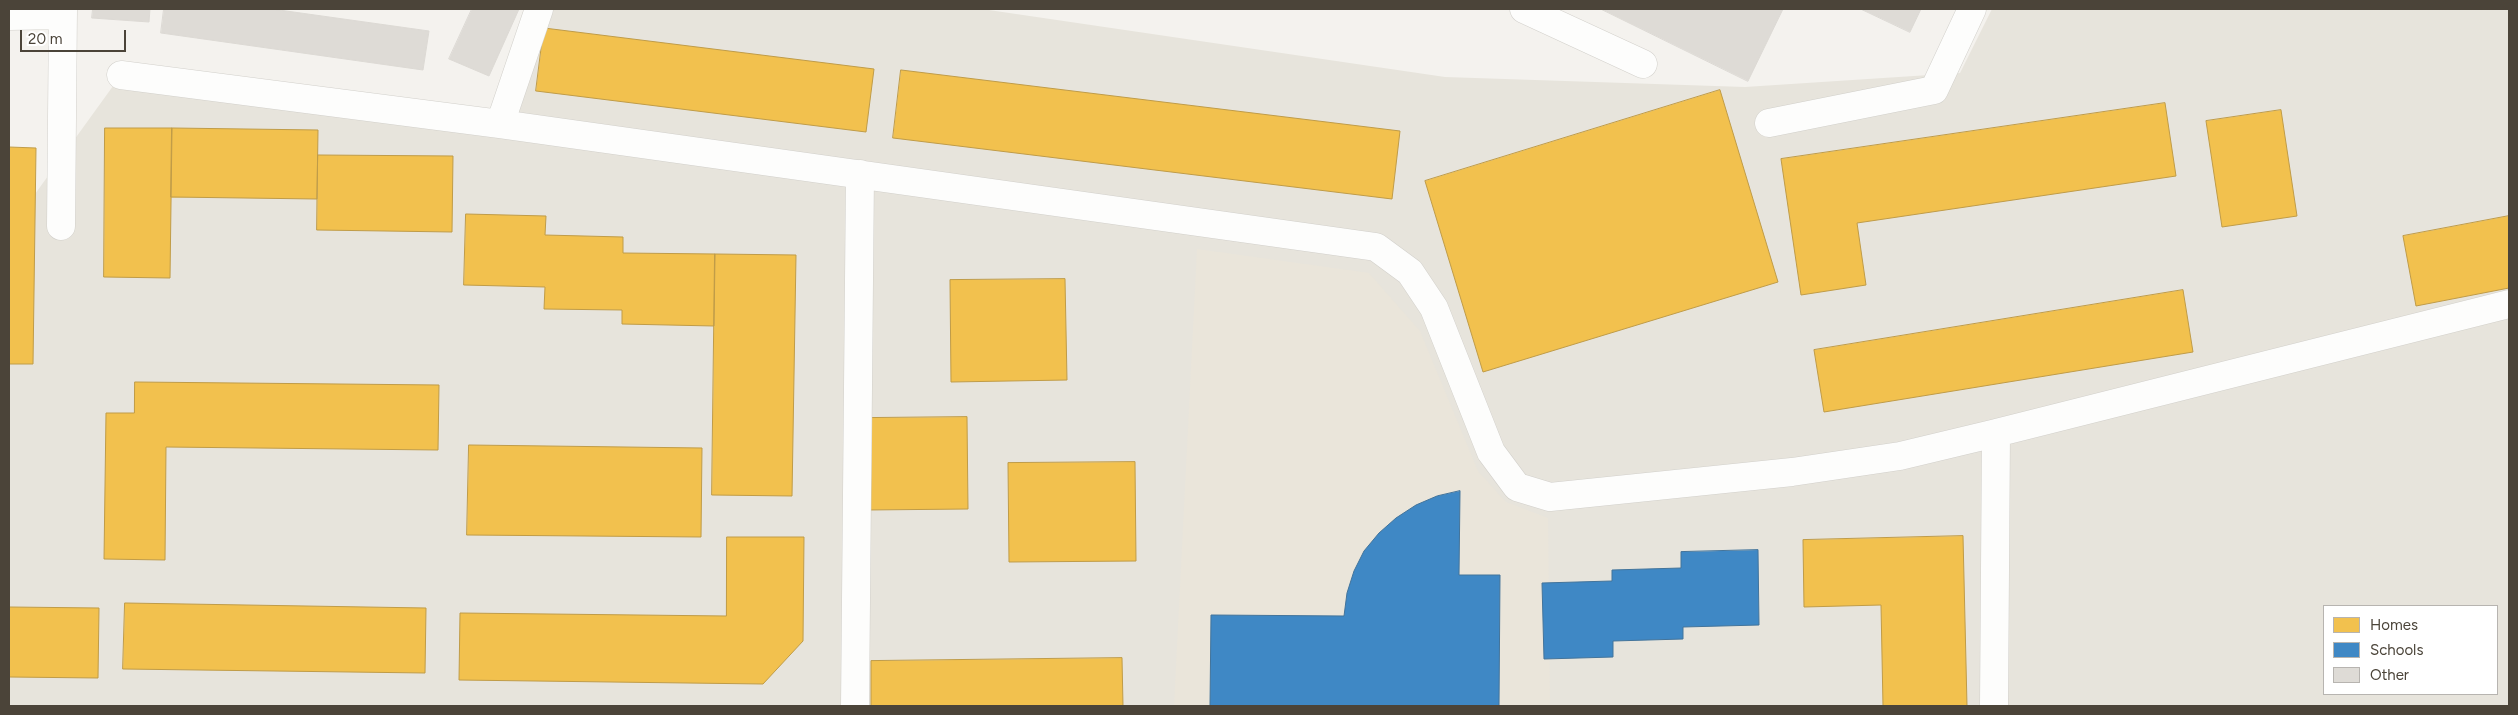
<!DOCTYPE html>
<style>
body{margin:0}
#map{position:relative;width:2518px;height:715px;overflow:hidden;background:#f4f2ee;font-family:Figtree,sans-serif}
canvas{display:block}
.frame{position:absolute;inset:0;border:10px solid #4b4439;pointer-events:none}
.legend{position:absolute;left:2323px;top:605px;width:175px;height:90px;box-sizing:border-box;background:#fff;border:1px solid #b7b4b0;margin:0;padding:6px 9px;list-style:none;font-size:15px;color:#4b4439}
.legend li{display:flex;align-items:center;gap:10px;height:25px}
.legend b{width:25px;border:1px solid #b7b4b0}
.scale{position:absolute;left:20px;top:30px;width:106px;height:22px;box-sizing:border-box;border:2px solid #4b4439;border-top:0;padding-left:6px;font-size:15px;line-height:18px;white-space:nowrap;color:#4b4439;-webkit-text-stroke:4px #fff;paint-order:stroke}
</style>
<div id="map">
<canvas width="2518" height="715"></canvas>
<div class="frame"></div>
<ul class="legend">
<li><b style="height:14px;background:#f2c14e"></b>Homes</li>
<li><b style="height:14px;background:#3f88c5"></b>Schools</li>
<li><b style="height:14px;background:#dedbd6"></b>Other</li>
</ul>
<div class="scale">20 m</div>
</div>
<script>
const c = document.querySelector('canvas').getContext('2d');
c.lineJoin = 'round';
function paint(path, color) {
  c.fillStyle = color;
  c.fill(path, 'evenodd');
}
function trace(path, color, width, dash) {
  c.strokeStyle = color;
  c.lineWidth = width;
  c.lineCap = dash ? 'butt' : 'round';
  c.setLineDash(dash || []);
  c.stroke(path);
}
const residential = new Path2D(`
 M539,9H982L1445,77L1745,87L1960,73L1992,9H2509V706H9V230L121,75L500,124ZM2324,606H2497V694H2324Z`);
const education = new Path2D(`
 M1197,249L1369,273L1420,331L1478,471L1506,502L1548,518L1550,706H1174Z`);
const homes = new Path2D(`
 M544,28L874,69L866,132L536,91Z
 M901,70L1400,131L1392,199L893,138Z
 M1720,90L1778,282L1483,372L1425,181Z
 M2165,103L2176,176L1857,223L1866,285L1801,295L1781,159Z
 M2281,110L2297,216L2222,227L2206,121Z
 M105,128H172L170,278L104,277Z
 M172,128L318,130L317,199L171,197Z
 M9,147L36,148L33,364H9Z
 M318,155L453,156L452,232L317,230Z
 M466,214L546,216L545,235L623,237V253L715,254L714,326L622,324V310L544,309L545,287L464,285Z
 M2509,216V288L2416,306L2403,236Z
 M715,254L796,255L792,496L712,495Z
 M1065,279L1067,380L951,382L950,280Z
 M2183,290L2193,352L1824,412L1814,350Z
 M135,382L439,385L438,450L166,447L165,560L104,559L106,413H134Z
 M967,417L968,509L867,510V418Z
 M469,445L702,448L701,537L467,535Z
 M1135,462L1136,561L1009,562L1008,463Z
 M1963,536L1967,706H1883L1881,605L1804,607L1803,540Z
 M727,537H804L803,641L763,684L459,680L460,613L726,616Z
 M125,603L426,608L425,673L123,669Z
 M9,607L99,608L98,678L9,677Z
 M1122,658L1123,706H871V661Z`);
const schools = new Path2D(`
 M1460,491L1459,575H1500L1499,706H1210L1211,615L1344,616L1347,593L1354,571L1364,551L1379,533L1396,518L1416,505L1437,496Z
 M1758,550L1759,625L1683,627V639L1613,641V657L1544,659L1542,583L1612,581V570L1681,568V552Z`);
const building = new Path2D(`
 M93,9H150L149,22L92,18Z
 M164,9H272L429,31L423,70L161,33Z
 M472,9H519L489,76L449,59Z
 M1601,9H1783L1748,81Z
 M1861,9H1921L1910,32Z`);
const minor = new Path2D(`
 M1524,9L1643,64
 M9,16L63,15
 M121,75L500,124L1376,247L1410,272L1434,308L1491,452L1517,487L1550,497L1792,472L1900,456L1996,433
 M1769,123L1934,90L1972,9
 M500,124L539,9
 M61,226L63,9
 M855,706L860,174
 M1994,706L1996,433L2509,304`);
paint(residential, '#e7e4dc');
paint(education, '#eae5da');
paint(homes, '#f2c14e');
trace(homes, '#c09c48', 1);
paint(schools, '#3f88c5');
trace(schools, '#43749b', 1);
paint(building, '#dedbd6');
trace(building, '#dcd9d4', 1);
trace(minor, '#d2d0cb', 29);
trace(minor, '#fdfdfc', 28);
</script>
